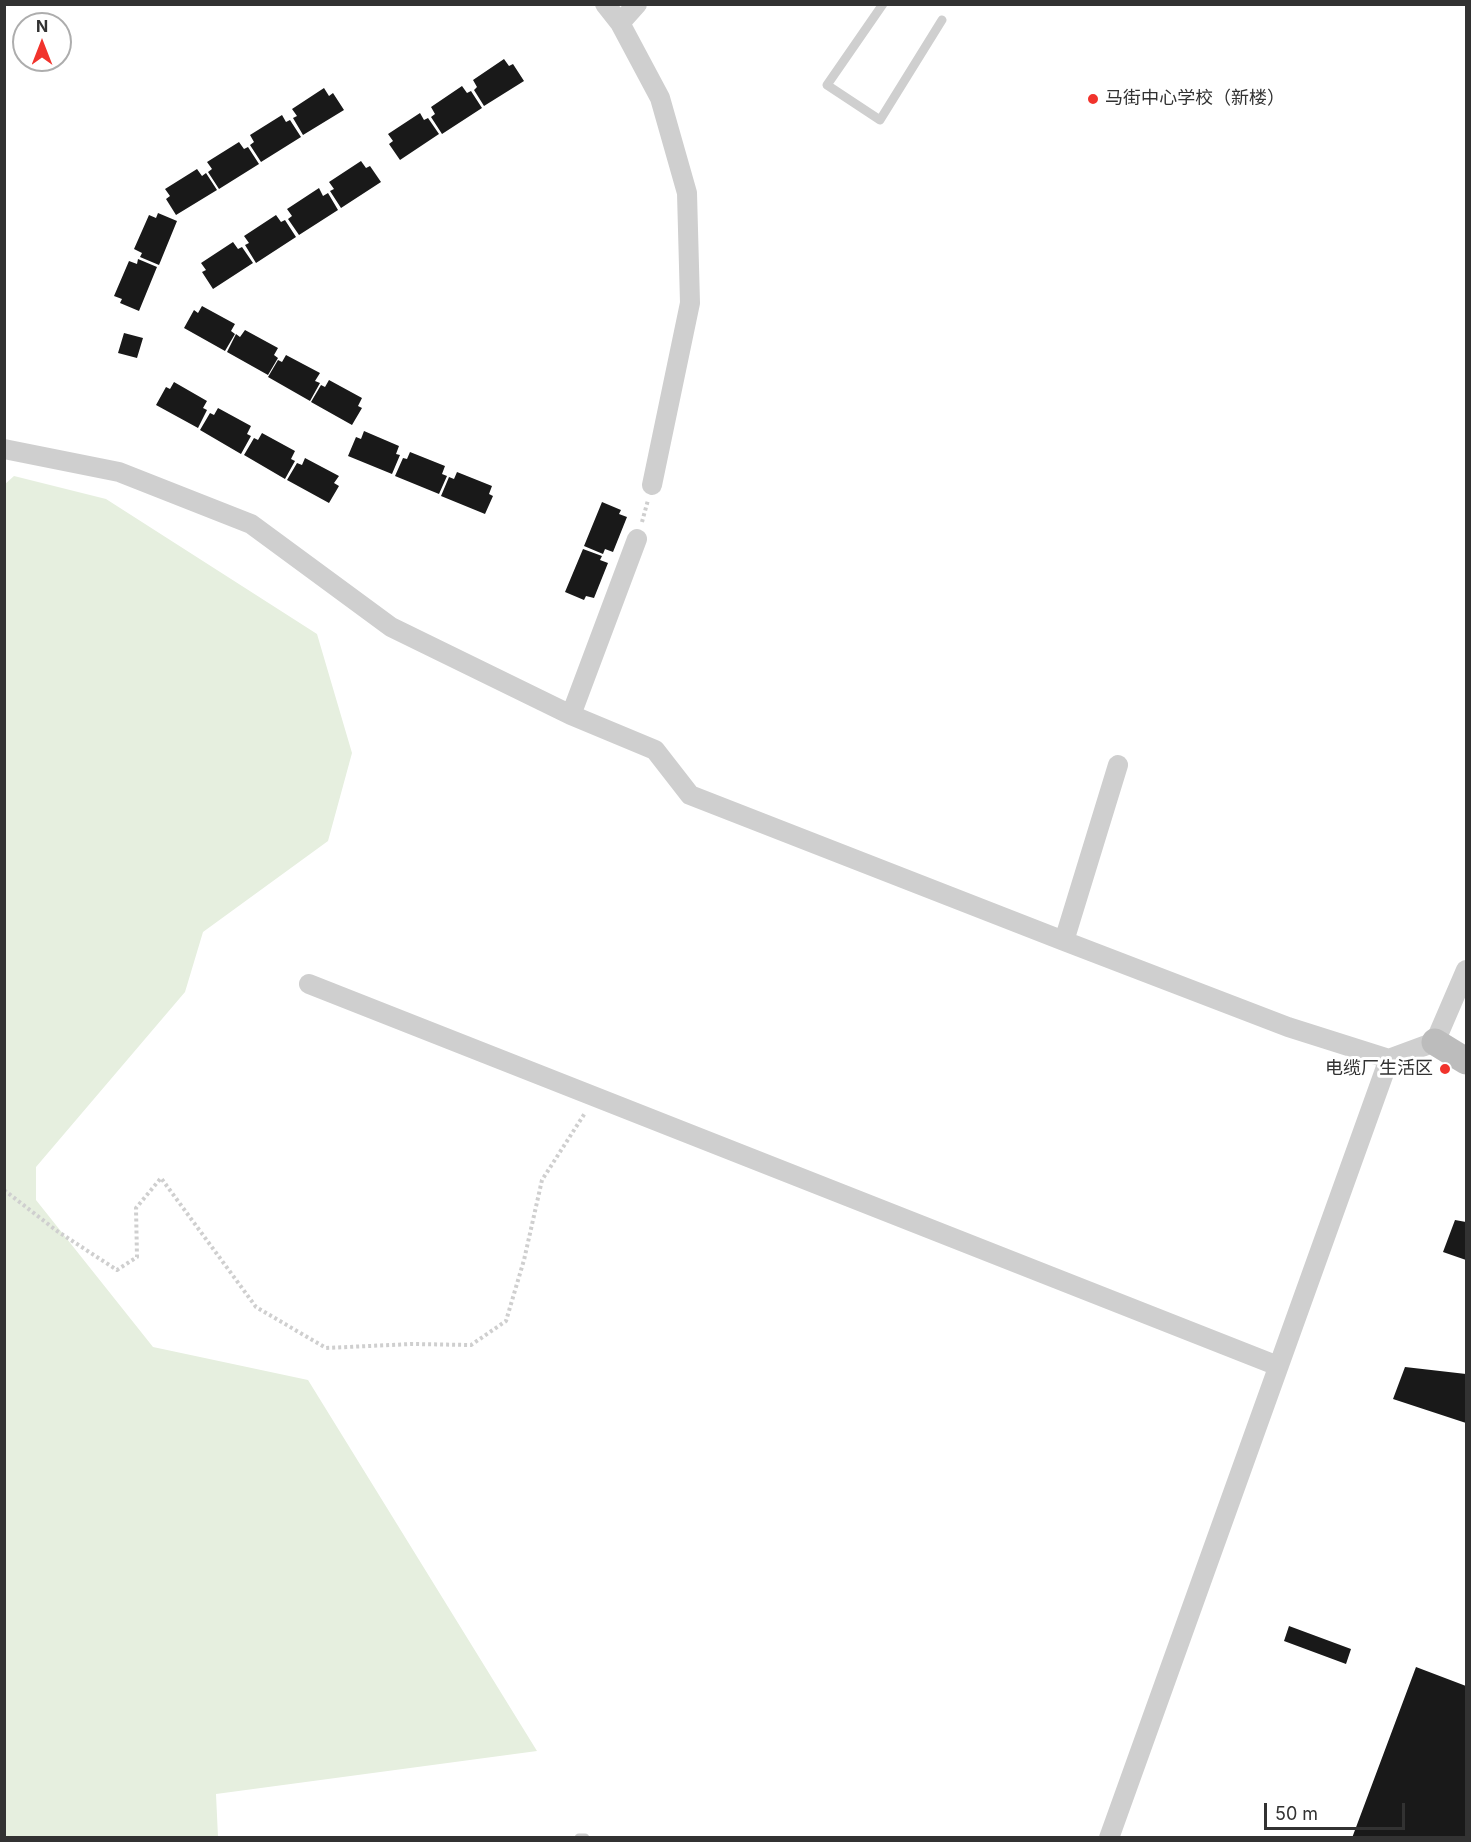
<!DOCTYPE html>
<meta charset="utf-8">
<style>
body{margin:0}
#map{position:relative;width:1471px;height:1842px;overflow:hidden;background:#fff;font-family:Inter,sans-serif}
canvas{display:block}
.frame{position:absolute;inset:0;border:6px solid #323232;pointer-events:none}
.north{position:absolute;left:12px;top:12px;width:60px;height:60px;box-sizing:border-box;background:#fff;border:2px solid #adadad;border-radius:50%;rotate:0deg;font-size:16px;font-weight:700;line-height:24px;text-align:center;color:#323232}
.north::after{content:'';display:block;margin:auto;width:21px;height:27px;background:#f1332c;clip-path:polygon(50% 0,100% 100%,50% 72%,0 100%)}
.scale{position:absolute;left:1264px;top:1803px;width:141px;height:27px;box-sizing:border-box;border:3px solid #323232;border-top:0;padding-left:8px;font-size:18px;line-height:21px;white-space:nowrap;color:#323232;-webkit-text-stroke:4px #fff;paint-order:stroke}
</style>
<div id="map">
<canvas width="1471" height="1842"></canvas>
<div class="frame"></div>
<div class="north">N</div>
<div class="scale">50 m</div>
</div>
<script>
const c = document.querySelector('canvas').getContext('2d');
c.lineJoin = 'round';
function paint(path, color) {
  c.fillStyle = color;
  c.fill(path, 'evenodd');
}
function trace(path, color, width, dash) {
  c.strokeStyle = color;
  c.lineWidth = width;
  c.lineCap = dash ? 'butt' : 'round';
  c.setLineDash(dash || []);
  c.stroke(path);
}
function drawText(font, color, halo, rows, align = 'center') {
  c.font = font + ' Inter,"Noto Sans SC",sans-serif';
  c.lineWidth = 6;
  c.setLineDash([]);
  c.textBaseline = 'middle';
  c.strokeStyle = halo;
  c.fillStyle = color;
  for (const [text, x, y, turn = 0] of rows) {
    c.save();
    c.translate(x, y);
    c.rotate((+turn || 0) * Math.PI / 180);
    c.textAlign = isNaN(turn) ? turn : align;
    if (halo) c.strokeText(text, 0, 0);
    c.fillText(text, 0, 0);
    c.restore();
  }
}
const green = new Path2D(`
 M14,476L106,499L317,634L352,753L328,841L203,932L185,992L36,1167V1200L153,1347L308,1380L537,1751L216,1794L218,1837H5L4,485Z`);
const building = new Path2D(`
 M504,59L509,66L513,64L524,81L484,106L474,90L477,87L473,80Z
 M462,86L467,93L471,91L482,108L442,134L431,117L435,114L431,107Z
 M324,88L329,96L333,93L344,110L303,135L293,118L297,116L292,109Z
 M420,113L424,120L428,118L439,134L400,160L389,144L393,141L388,134Z
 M282,115L286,122L290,120L301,137L261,162L250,145L254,142L250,135Z
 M239,142L244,149L248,147L259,164L219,189L208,172L212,169L207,162Z
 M361,161L366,168L370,166L381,182L341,208L330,191L334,189L329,182Z
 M197,169L202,176L206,173L217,190L176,215L166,199L170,196L165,189Z
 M319,188L323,196L328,193L338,210L299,235L288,219L292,216L287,209Z
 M158,213L177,221L159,265L140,257L142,253L134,249L149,215L156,218Z
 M276,215L281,222L285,220L296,237L256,263L245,245L249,243L244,236Z
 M233,242L238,249L242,247L253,263L213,289L202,272L206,270L201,263Z
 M138,259L157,267L139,311L120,303L122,299L114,296L129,261L137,264Z
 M202,306L235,324L231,331L235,334L225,351L184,328L194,310L198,313Z
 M245,330L278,348L274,355L278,358L268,375L227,352L236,334L240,337Z
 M124,333L143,338L137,358L118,353Z
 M286,355L320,373L315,381L320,383L310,401L268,377L278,360L282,362Z
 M329,380L362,398L358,406L362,408L352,425L311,402L321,385L325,387Z
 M174,382L207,401L203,408L207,410L198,428L156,405L166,387L170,389Z
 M218,408L251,426L247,434L251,436L241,454L200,430L210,413L214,415Z
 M364,431L399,446L396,454L400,455L392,474L348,456L356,437L361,439Z
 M262,433L295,451L291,459L295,461L285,479L244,455L254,438L258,440Z
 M410,452L445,466L442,474L447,476L439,494L395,476L403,458L407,459Z
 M305,458L339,476L334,483L339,486L329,503L287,480L297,463L302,465Z
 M457,472L492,486L489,494L493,496L485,514L441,496L449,477L454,479Z
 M602,502L621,510L619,514L627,517L613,552L605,549L603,554L584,546Z
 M583,549L602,556L600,560L608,563L594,598L586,596L584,600L565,592Z
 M1455,1220L1466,1222V1260L1443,1252Z
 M1405,1367L1466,1374V1423L1393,1399Z
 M1289,1626L1351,1649L1346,1664L1284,1641Z
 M1416,1667L1466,1686V1838H1352Z`);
const path = new Path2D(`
 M642,522L648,500
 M4,1190L57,1231L117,1270L137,1257L136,1208L161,1178L256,1307L326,1348L412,1344L471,1345L506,1321L524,1260L542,1180L585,1113`);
const lane = new Path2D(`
 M883,4L827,85L880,120L942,20
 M579,1838H585`);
const street = new Path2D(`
 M605,4L620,23L660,98L687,193L690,303L652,485
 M620,23L637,4
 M4,449L119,472L251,524L391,627L571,715L655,750L690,795L1064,941L1288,1027L1389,1059L1435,1042L1466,970
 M571,715L637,539
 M1064,941L1118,765
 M309,984L1278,1366
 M1109,1838L1389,1059`);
const secondary = new Path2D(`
 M1435,1042L1466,1061`);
const markers = [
 [1093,99,6,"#f1332c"],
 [1445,1069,6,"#f1332c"]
];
const poiNames = [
 ["马街中心学校（新楼）",1105,99],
 ["电缆厂生活区",1433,1069,"right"]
];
paint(green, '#e6efdf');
paint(building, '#191919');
trace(path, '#cfcfcf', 4, [3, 3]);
trace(lane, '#cfcfcf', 9);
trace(street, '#cfcfcf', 20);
trace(secondary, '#bcbcbc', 27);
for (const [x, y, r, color] of markers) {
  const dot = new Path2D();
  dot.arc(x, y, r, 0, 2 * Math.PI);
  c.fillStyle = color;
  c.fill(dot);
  trace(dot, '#fff', 2);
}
drawText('18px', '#323232', '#fff', poiNames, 'left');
</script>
